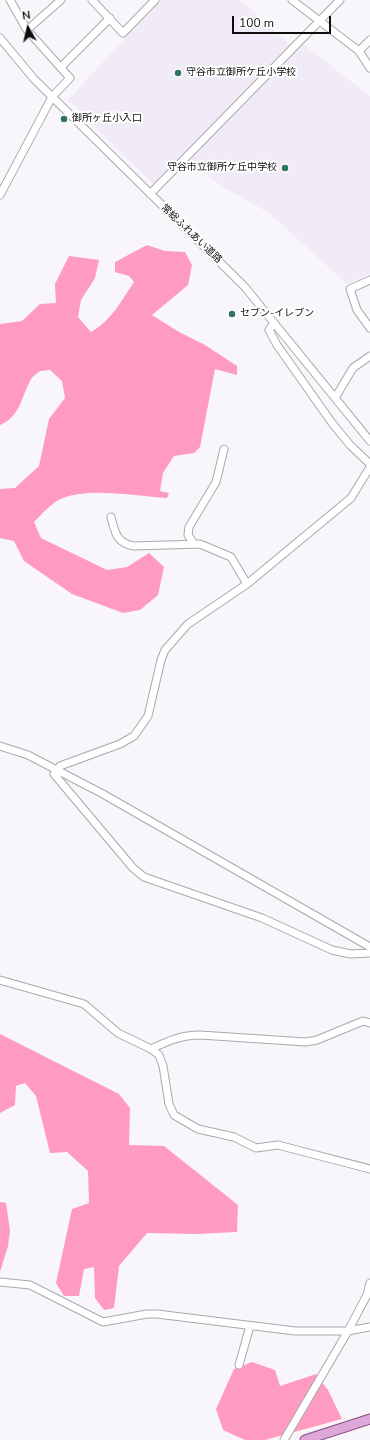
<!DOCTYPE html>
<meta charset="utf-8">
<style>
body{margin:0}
#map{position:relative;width:370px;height:1440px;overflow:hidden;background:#f8f6fa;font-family:"Nunito Sans",sans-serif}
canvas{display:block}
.north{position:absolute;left:8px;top:8px;width:40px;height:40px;-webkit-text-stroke:3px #fff;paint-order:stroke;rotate:352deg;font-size:11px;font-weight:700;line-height:16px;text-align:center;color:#0e0d0e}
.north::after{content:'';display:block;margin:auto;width:14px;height:18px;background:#0e0d0e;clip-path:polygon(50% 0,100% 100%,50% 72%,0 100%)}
.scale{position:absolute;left:232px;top:16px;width:99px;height:18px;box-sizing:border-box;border:2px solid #0e0d0e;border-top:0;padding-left:5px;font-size:12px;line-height:14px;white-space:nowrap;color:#0e0d0e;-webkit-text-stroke:3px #fff;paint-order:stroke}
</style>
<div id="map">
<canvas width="370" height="1440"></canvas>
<div class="north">N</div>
<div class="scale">100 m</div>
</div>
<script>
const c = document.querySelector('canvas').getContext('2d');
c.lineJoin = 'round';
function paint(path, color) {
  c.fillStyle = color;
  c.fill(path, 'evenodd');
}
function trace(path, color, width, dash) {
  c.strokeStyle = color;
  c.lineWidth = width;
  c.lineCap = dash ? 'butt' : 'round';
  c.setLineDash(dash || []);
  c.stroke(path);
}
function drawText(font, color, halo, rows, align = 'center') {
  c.font = font + ' "Nunito Sans","Noto Sans JP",sans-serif';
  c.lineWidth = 4;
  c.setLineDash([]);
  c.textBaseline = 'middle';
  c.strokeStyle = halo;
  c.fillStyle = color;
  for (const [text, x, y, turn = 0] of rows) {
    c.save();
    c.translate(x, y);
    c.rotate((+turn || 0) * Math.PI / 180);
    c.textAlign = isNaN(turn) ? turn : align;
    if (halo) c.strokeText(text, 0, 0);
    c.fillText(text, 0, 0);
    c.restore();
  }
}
const built = new Path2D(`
 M161,0H240L290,45L153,184L68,100L125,38Z
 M303,44L370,96V274L347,284L269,213L218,184L190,160Z`);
const forest = new Path2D(`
 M147,245L165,251L185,252L192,265L188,285L152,315L179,332L205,345L237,366V375L215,369L200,447L194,453L174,456L163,473L160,491L169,493L167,498C137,496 90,487 63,498C51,503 43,513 34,522L41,538L107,570L127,567L149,553L164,567L158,595L140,610L123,613L72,594L24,561L14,541L0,538V489L15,488L39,466L49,419L65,398L62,381L50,370L40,371C37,373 33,376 31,379C21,397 21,416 0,425V324L22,321L40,304L56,303L55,284L69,256L99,260L95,278L81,300L78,317L91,332C111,321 122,300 134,282L129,276L115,272V262Z
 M0,1034L119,1094L130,1108L129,1145L164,1146L238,1205L237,1232L195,1234L147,1233L119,1266L114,1308L104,1310L95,1298L94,1267L84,1269L79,1296H64L56,1283L72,1209L89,1203L88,1171L67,1152L50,1153L36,1096L25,1083L16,1086L15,1105L0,1113Z
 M0,1202L6,1203L10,1231L8,1246L0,1272Z
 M252,1362L275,1370L280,1386L316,1374L328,1390L342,1419L265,1440H245L223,1430L216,1409L234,1369Z`);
const minor = new Path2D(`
 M92,0L123,33L155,0
 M292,0L359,51L370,68
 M27,30L61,0
 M0,38L34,79L244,286L370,441
 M359,51L370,40
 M61,67L110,18
 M150,194L340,0
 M0,195L52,97L70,78L27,30L10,0
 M370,280L350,289L357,310L370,328
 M274,323L269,330L277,345L332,423L350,445L370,464
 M335,398L353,368L370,356
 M370,467L351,498L247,584L188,624L165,650L161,660L148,716L134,736L120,744L60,766L54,774L133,868L144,877L262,918L332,950L351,954L370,953
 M111,517C115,532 116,543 134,546L200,544L231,557L247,584
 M194,544L188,535L189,527L216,482L224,449
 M0,746L28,755L103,794L370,947
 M0,980L84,1004L118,1033L151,1049C168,1041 181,1035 200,1035L306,1042L317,1040L363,1021L370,1023
 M151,1049L159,1055L163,1066L169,1104L174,1115L198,1129L234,1137L256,1148L278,1145L370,1169
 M0,1282L30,1285L103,1322L147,1314H157L295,1331H348L370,1327
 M239,1365L250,1326
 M284,1440L348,1331L367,1295L370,1283`);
const major = new Path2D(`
 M305,1440L370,1419`);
const markers = [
 [178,73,4,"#317261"],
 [64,119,4,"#317261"],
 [285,168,4,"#317261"],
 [232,314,4,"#317261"]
];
const poiNames = [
 ["守谷市立御所ケ丘小学校",186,73],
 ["御所ヶ丘小入口",72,119],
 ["守谷市立御所ケ丘中学校",277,168,"right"],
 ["セブン-イレブン",240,314]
];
const streetNames = [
 ["常総ふれあい道路",191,234,44]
];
paint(built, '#f0ebf6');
paint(forest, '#ff9bc0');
trace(minor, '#aaa8ac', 9);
trace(major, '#864b80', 11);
trace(minor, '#fff', 7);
trace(major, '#dda7d8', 9);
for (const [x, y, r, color] of markers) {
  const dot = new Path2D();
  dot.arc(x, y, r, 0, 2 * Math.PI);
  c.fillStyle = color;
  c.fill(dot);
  trace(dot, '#fff', 1.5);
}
drawText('10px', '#0e0d0e', '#fff', poiNames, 'left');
drawText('10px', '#0e0d0e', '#fff', streetNames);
</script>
